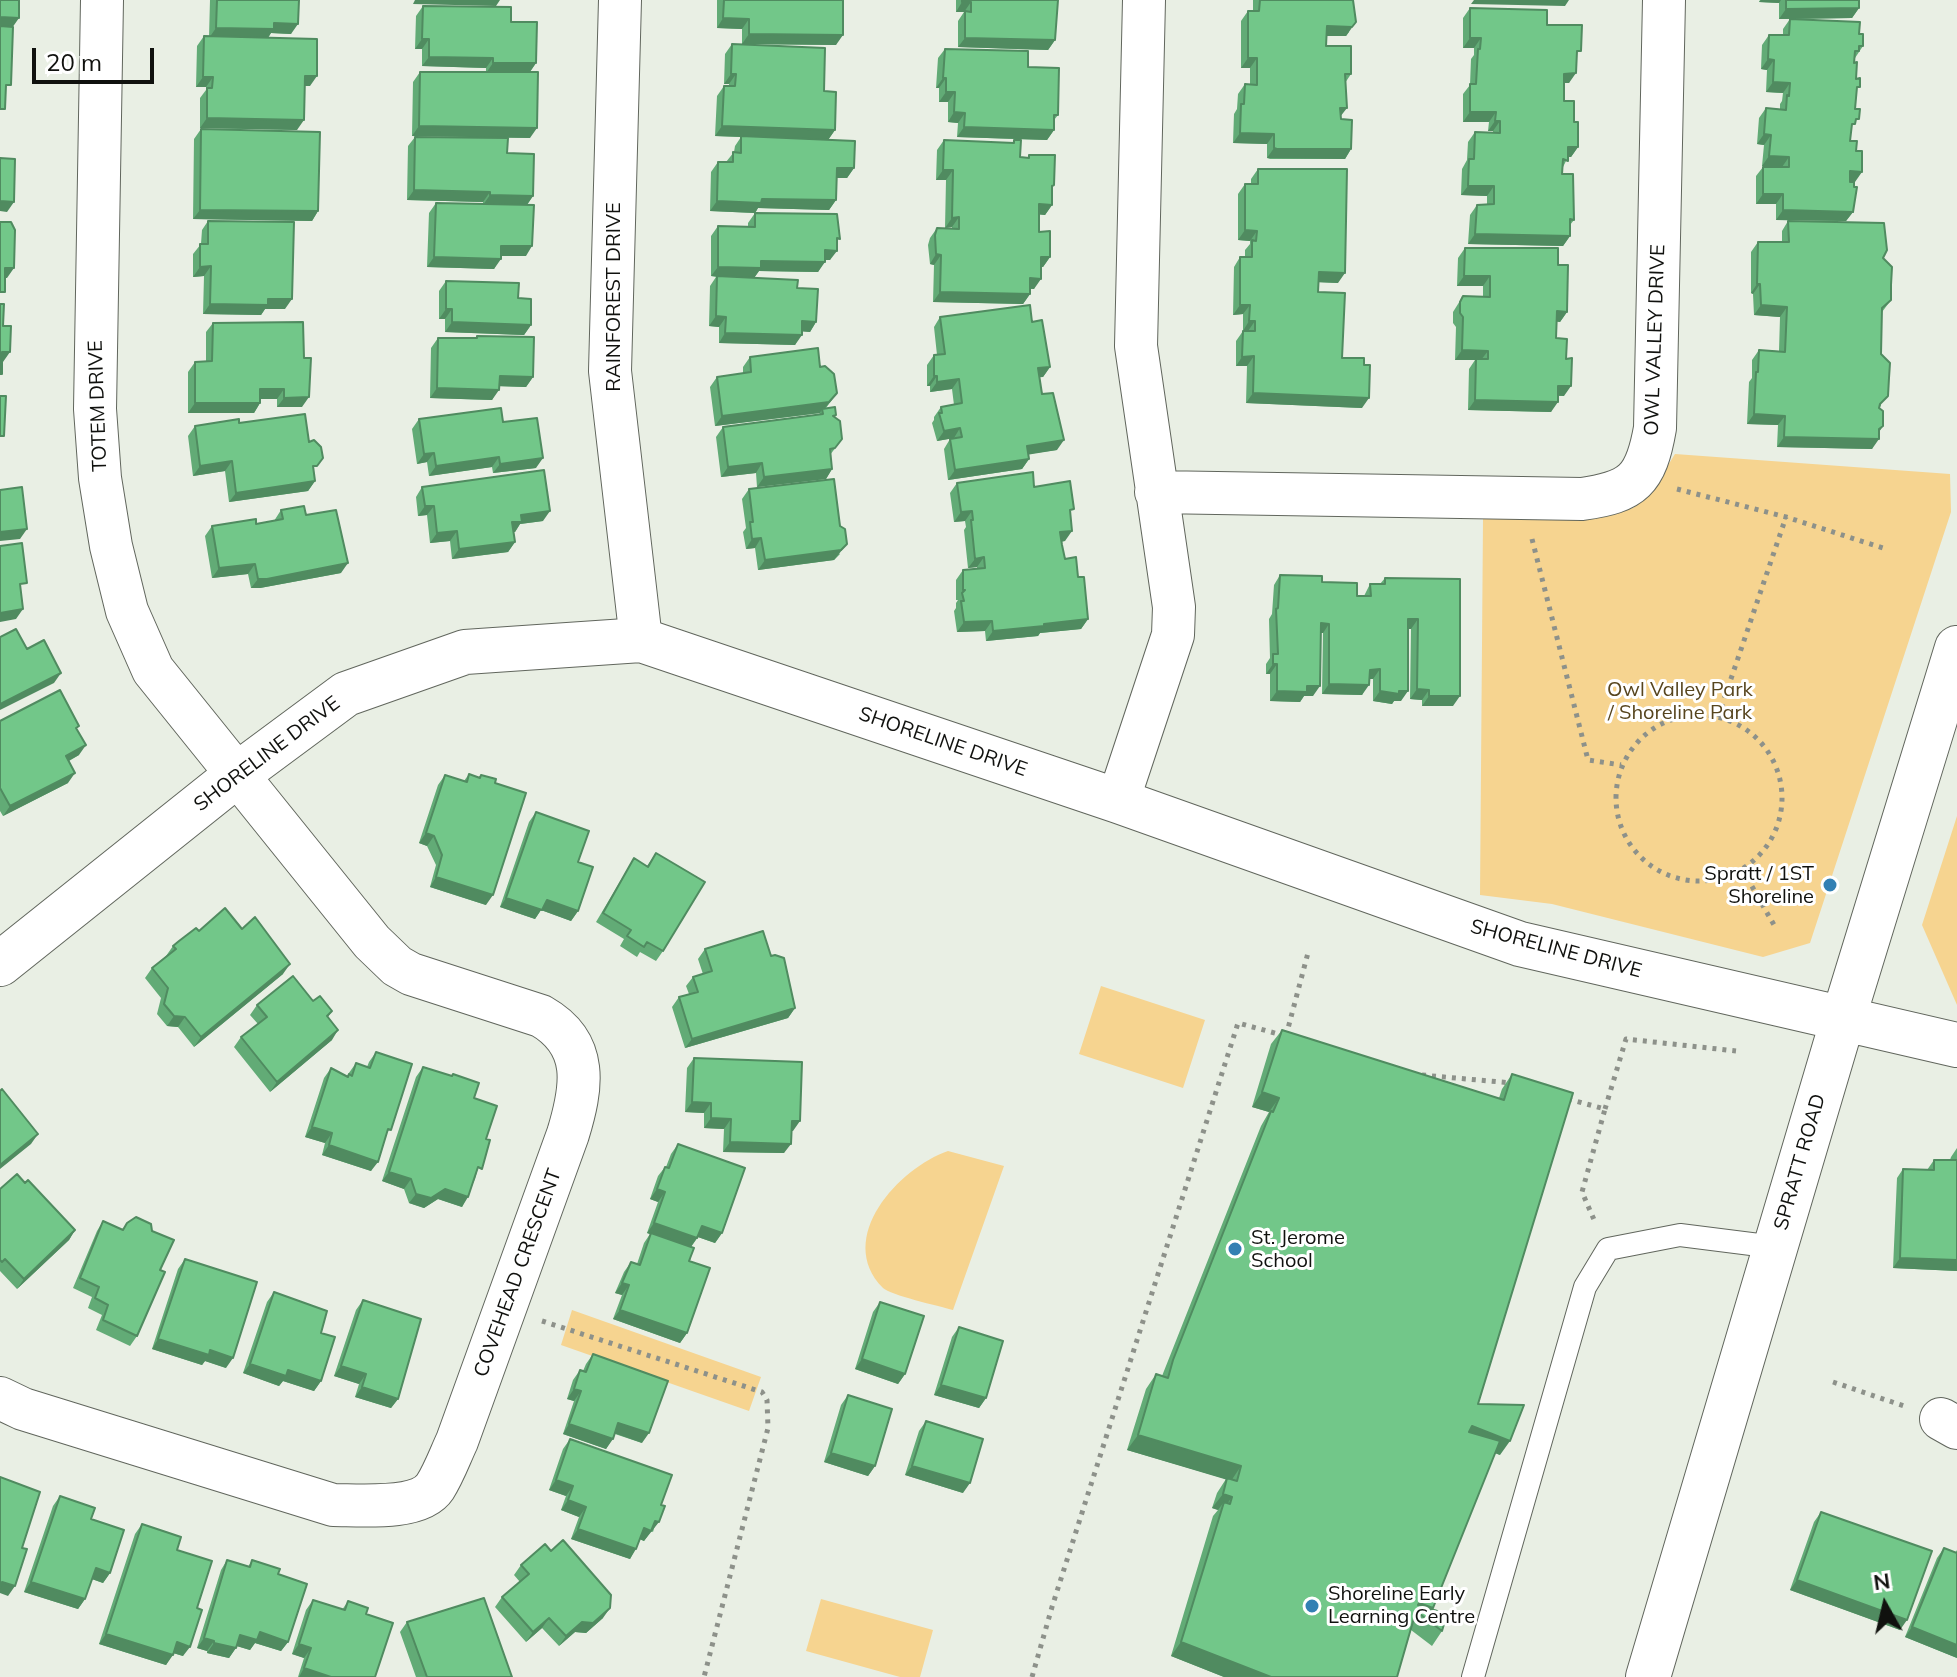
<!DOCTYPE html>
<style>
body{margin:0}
#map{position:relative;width:1957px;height:1677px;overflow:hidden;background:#e9efe4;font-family:Mulish,sans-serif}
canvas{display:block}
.north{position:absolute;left:1845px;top:1565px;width:80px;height:80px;-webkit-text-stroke:6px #fff;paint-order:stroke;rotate:352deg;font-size:22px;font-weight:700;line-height:32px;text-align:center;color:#10110e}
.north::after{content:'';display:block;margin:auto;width:28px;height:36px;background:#10110e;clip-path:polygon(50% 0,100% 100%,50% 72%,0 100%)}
.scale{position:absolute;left:32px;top:48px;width:122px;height:36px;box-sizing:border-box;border:4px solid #10110e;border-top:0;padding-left:10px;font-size:24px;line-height:28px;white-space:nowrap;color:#10110e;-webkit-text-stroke:6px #fff;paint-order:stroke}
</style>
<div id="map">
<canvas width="1957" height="1677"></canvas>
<div class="north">N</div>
<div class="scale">20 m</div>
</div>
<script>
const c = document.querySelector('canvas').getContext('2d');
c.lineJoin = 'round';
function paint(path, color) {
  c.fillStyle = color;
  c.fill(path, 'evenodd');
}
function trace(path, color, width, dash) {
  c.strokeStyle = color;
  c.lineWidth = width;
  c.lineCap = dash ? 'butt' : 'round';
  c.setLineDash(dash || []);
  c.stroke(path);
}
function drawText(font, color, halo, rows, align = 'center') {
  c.font = font + ' Mulish,sans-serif';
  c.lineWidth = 6;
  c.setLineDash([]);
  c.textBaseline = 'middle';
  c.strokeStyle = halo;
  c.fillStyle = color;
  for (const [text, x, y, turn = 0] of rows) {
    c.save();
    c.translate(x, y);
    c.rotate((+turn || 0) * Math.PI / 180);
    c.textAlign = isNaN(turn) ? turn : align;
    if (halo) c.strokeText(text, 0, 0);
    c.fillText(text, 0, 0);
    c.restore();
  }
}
const green = new Path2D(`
 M1675,454L1950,474L1951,512L1810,943L1763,957L1552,904L1480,895L1483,519L1592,516L1633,508L1650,494Z
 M1957,816V1005L1922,925Z
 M1101,986L1205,1020L1183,1088L1079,1054Z
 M948,1151L1004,1166L953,1310C939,1306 890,1295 883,1288C834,1238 899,1168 948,1151Z
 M572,1310L761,1377L749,1411L561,1345Z
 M821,1599L933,1630L920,1677H900L806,1651Z`);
const path = new Path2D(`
 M1677,489L1786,517L1886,549
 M1532,539L1588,760L1621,765
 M1616 798a83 83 0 1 1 166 0a83 83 0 1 1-166 0Z
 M1718,717L1786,517
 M1742,869L1774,925
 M1286,1036L1309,949
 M1422,1075L1512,1083
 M1568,1099L1605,1109L1582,1192L1595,1222
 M1605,1109L1626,1039L1736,1051
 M542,1321L762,1392L767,1400L768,1428L704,1677
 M1833,1382L1904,1406
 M1032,1677L1052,1607L1238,1023L1282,1035`);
const lane = new Path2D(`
 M1473,1677L1585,1287L1608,1249L1680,1235L1775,1247`);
const street = new Path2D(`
 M620,0L610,371L641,640
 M1156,492L1582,499C1633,492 1646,480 1655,428L1664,0
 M1118,801L1173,635L1174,607L1136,346L1144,0
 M0,1398L23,1409L333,1505C359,1505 419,1511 435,1487C444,1473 450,1456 457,1441L568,1134C582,1088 590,1044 541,1016L411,974L397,966L372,942L153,670L127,611L111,546L100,478L95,409L102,0
 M1941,1419L1957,1428`);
const secondary = new Path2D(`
 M0,964L238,774L346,694L465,652L641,640L1118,801L1520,944L1957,1045
 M1648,1677L1843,1019L1957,648`);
const wall = new Path2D(`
 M199,0H299L291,34L271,33L268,38L310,86H304L297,130L200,128V98L206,90V87H196L197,46L204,36L209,37L210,0Z
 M717,0H843L836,45L742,44V29L717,28Z
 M956,0H1058L1055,40L1048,50L958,47V21L964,12H956Z
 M1253,0H1353L1349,32L1346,36H1326V46L1351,74L1345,83L1340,116L1351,149L1345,159H1270L1267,158V144L1233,143L1234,114L1237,109L1238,94L1245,84L1250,85V68H1241V21L1248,11H1253Z
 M1760,0H1859V8L1852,18L1793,19L1859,34L1863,46L1855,58L1856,92L1850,141L1855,182L1853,212L1846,221L1776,220V204H1756V176L1763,167H1772L1762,166L1764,145L1757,144L1759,118L1766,108L1780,109V104L1782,101L1783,93L1766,92L1767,70L1761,69L1762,45L1769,35H1783V29L1790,19H1779V3L1759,2Z
 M423,6L511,22L536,63L530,72V138L412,136L413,82L420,72H486V68L422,66V49H415L416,16Z
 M1470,8L1547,25L1577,56L1569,83H1564V101L1574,122L1578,147L1571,157H1568L1562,169V174L1574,220L1570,225V236L1563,246L1468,244L1470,215L1477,205H1487V196L1461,195L1462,169L1467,160L1468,142L1475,132L1493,133V131H1488L1489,122H1463V94L1470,85L1471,59L1474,55V48H1463V18Z
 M732,44L824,91L835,130L828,140L854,168L847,178H836V200L829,210L758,208L755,213L710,211L711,172L718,162H726L734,152L735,146L741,137L715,136L717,96L724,86H729V84H724L725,54Z
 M945,49L1028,67L1058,115L1054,120V130L1047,140L957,137L958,123L948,122V102H939V88H936L938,58Z
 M201,129L318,211L312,221L193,219L194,139Z
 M415,137L507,153L533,196L527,205L526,256H501L494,269L427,267L429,213L436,203L483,204V202L407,200L408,146Z
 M944,140L1012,143L1014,140L1020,157L1027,158L1029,155L1052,189V205L1045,215L1039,214V232L1050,257L1043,267H1041L1034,289H1030V294L1023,304L933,302L934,265L930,264L928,245L930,238L937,228H952V227L945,228L946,180H936L937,150Z
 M1258,169L1338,283L1319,282L1318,292L1342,358L1362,408L1246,403L1247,366H1236V341L1243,331V314L1233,315L1234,267L1240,257H1245V250L1250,244V241L1238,240V194L1245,184H1251V179Z
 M755,213L837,243L830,260H825L818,272L759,271L754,278L797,288L816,322L810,332L802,331L795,345L719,343V327L709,326L710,286L716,277L711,276V236L718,226L748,227V223Z
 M208,221L285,309H265L261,315L203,314L204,276L193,277V254L201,244L202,230Z
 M1788,221L1883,258L1891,300L1882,312L1881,405L1880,407L1883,426L1879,432L1872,449L1777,447L1778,425L1747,424L1749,382L1752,378V360L1759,350L1779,351L1780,317L1754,315L1753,294L1751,293V252L1758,242H1782V231Z
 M1465,248L1558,265L1567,312L1560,322L1556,321V338L1564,396H1558L1551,412L1468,410L1469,369L1475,360H1455L1456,327L1453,323V312L1463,296H1483V286H1457L1458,258Z
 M446,281L518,298L531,325L524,335L445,332V319H439V291Z
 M940,317L1032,322L1050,367L1043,377H1039L1042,394L1057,450L1028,454L1029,459L1022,469L948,480L944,449L950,439L954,438L937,441L932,423L934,420V417L941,407L954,405L952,389L930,392V386H927V365L934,355H937L934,327Z
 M213,323L302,407H277V399H260V403L254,413H188V372L195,362H206V332Z
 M477,336L533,377L526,387L499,386L492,400L430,398L431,348L438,338H476Z
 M750,357L820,367L837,393L826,408L836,415L834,417L842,439L830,455L832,469L826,479L757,487L756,473L721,477L716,437L723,427L818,415L820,413L715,426L710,387L717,377L743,373V367Z
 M419,419L503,422L536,468L493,473L492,467L429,476L427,462L417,464L412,429Z
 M239,423L313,471L315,481L308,491L229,502L225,471L193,476L188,436L195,426Z
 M957,483L1034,487L1070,514L1065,541L1061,542L1065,559L1078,577L1088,619L1081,629L1040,633L1038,636L986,641L985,631L957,632L954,611L956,608V603L958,600H956V580L963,570L977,569V567L968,568L964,530L966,527L965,521L954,522L950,493Z
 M422,487L543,521L520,524L515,532H513L515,542L508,552L452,559L450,541L430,543L427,515L418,516L416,497Z
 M749,489L840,554L834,560L758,570L755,548L746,549L743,532L746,528L742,499Z
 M281,510L306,515L341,573L260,588H251L248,574L212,578L205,536L212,526L256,524L274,521Z
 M1280,575L1322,582L1357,596H1364L1370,584H1380L1385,578L1460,579L1453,706H1422V700L1410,699L1411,629H1408L1401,701H1394L1392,704L1373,701V679H1370L1362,695L1322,694L1323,633H1321L1313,696H1304L1300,702L1270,701V674H1266V664L1270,658L1269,619L1272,614L1274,585Z
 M0,721L77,729L79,755L69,761L68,783L3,816L0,811Z
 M469,774L479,777L481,775L486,905L430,887L436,865L427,846L419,843L438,785L445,775L464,781Z
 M536,812L578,862V911L571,921L541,910L535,919L500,907L529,822Z
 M656,853L663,951L656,961L640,952L637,957L620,946L624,939L596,922L634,858L647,866Z
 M242,929L283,974L194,1047L178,1027L167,1026L157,1014L161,998L145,978L152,968L166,956L173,946L199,931Z
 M705,949L771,956L795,1008L788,1018L685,1048L672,1007L679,997L689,994L686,986L693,977L703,974L698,959Z
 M313,1001L332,1011L328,1017L332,1040L270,1092L234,1047L241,1037L258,1024L250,1015L257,1005Z
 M1282,1030L1499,1098L1502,1089L1512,1074L1478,1404L1500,1455L1495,1453L1432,1610L1442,1631L1432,1646L1411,1630L1397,1677H1224L1171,1656L1213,1516L1218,1510L1212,1508L1217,1493L1226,1479L1127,1450L1146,1389L1156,1374L1162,1376L1261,1126L1269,1112L1252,1107L1271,1044Z
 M376,1052L384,1140L371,1171L322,1155L325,1143L305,1137L324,1078L331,1068L346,1077L356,1063L367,1067L369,1062Z
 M694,1058L793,1131H791L784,1153L723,1152L724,1129L704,1128V1113L685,1112L687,1068Z
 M423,1067L474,1098L486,1139L475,1179L462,1207L438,1199L424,1208L409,1203L404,1189L382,1181L416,1077Z
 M678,1144L722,1233L715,1243L698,1237L691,1247L687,1333L680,1343L613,1319L622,1295L615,1293L624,1272L631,1262L637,1264L644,1243L650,1234L647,1233L658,1202L650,1199L658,1176L665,1167H666L671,1154Z
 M1957,1148V1271L1893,1268L1897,1178L1903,1169L1927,1170L1934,1160H1950L1951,1157Z
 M25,1183L75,1230L69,1240L17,1289L0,1271V1189Z
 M103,1221L122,1230L127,1223L160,1270L137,1336L130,1346L96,1330L102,1315L88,1308L92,1297L73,1288L97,1231Z
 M185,1259L226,1368L205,1361L202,1365L152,1349L178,1269Z
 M274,1292L321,1381L314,1391L283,1381L279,1386L243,1373L267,1302Z
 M363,1300L398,1399L391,1408L355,1397L359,1384L334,1376L356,1310Z
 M880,1302L905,1374L898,1384L855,1369L873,1312Z
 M959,1327L986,1398L979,1408L934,1395L952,1337Z
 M593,1354L642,1443L615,1434L606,1449L563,1434L574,1401L567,1399L573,1380L580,1370L583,1371L586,1364Z
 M848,1395L875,1466L868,1476L824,1462L841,1405Z
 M926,1421L963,1493L905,1475L919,1431Z
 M570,1439L661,1505L653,1532L651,1531L644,1541L640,1539L630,1559L571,1539L579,1517L561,1510L566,1496L549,1490L563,1449Z
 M60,1496L91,1519L110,1573L103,1583L92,1579L85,1599L78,1609L24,1592L53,1506Z
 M1821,1512L1900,1630L1790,1590L1814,1522Z
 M142,1524L177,1550L197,1608L183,1656L173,1653L166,1665L99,1644L135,1534Z
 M1944,1548L1955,1553L1957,1550V1658L1905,1637L1937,1558Z
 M227,1560L248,1567L252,1560L278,1574L288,1642L281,1651L255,1643L250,1650L237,1646L229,1658L207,1653V1651L197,1648L221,1570Z
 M521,1565L603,1618L586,1633L575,1632L559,1646L542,1628L526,1642L495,1607L502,1597L520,1582L514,1575Z
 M313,1600L342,1610L348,1601L366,1614L375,1677H298L304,1658L292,1654L306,1610Z
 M407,1622L512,1677H416L400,1632Z`);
const shadedWall = new Path2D(`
 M415,0H500L496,6L413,4Z
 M1474,0H1569L1565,6L1471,4Z
 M1761,0H1781L1779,3L1759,2Z
 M962,2H971L964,12H956Z
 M1859,8L1852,18L1779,19L1786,9Z
 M0,17L19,18L12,28L0,27Z
 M723,18L749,19L742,29L717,28Z
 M1356,22L1346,36H1320L1327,26Z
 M274,23L298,24L291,34L271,33L267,39L209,38L216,28Z
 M749,34L843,35L836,45L742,44Z
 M965,38L1055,40L1048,50L958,47Z
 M1470,38H1481L1474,48H1463Z
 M422,39H429L422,49H415Z
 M429,57L493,58L486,68L422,66Z
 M1248,58H1257L1250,68H1241Z
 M1768,59L1774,60L1767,70L1761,69Z
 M493,63H536L529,73H486Z
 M1576,73L1569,83H1557L1564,74Z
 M731,74H736L729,84H724Z
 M305,76H317L310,86H298Z
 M203,77H213L206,87H196Z
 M943,78H946L939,88H936Z
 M1773,82L1790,83L1783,93L1766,92Z
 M946,92H955L948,102H939Z
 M1340,108H1347L1340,117Z
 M954,112L965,113L958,123L948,122Z
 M1470,112H1496L1489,122H1463Z
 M207,118L304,120L297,130L200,128Z
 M1495,121H1500L1493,131H1488Z
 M419,126L537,128L530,138L412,136Z
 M722,126L835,130L828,140L715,136Z
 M964,127L1054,130L1047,140L957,137Z
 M1240,133L1274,134L1267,144L1233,143Z
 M1764,134L1771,135L1764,145L1757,144Z
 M1568,147H1578L1571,157H1561Z
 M1274,148L1351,149L1345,159L1267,158Z
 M1769,156L1789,157L1782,167L1762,166Z
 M837,168H854L847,178H830Z
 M943,170H953L946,180H936Z
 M1850,171L1862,172L1855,182L1843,181Z
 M1468,186H1494L1487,196L1461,195Z
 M414,190L490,192L483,202L407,200Z
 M1763,194H1783L1776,204H1756Z
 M490,195L533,196L526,206L483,205Z
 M762,199L836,200L829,210L758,208L755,213L710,211L717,201Z
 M0,201L14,202L7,212L0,211Z
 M1039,204L1052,205L1045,215L1032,214Z
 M200,210L318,211L312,221L193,219Z
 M1783,210L1853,212L1846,221L1776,220Z
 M959,217L952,227L945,228L952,218Z
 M1245,230L1257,231L1250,241L1238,240Z
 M1475,234L1570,236L1563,246L1468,244Z
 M501,246H532L526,256H494Z
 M825,250L837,251L830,260H818Z
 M936,254L941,255L934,265L930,264Z
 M434,257L501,259L494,269L427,267Z
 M1041,257H1050L1043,267H1035Z
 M761,261L825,262L818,272L759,271L754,278L711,276L718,267Z
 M211,266L204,276L193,277L200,267Z
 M5,268H14L7,278H0Z
 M1319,272L1345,273L1338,283L1312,282Z
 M1464,276H1490L1483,286H1457Z
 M1030,278L1041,279L1034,289L1023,288Z
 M1757,284H1760L1753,294L1751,293Z
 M940,292L1030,294L1023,304L933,302Z
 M268,299H292L285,309H265L261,315L203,314L210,304Z
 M1240,305H1250L1243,314L1233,315Z
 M1761,305L1787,307L1780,317L1754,315Z
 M446,309H452L445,319H439Z
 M1557,311L1567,312L1560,322L1550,321Z
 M716,316L726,317L719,327L709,326Z
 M802,321L816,322L810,332L796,331Z
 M1249,321H1255L1248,331H1243Z
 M452,322L531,325L524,335L445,332Z
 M725,333L802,335L795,345L719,343Z
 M1462,350L1488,351L1481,360H1455Z
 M2,352H10L3,362H0Z
 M1254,356L1247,366H1236L1242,357Z
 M1050,367L1043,377L1031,378L1038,368Z
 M500,376L533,377L526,387L493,386Z
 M934,376H937L930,386H927Z
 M959,379L952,389L930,392L937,382Z
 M1558,386H1571L1564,396L1551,395Z
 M437,388L499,390L492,400L430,398Z
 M260,389H284L277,399H254Z
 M837,393L822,412V409L820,413L715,426L722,416Z
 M1253,393L1369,398L1362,408L1246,403Z
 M309,397L302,407H277L284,398Z
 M1475,400L1558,402L1551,412L1468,410Z
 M195,403H260L254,413H188Z
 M1754,414L1785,416L1778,425L1747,424Z
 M1883,426L1876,436L1879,439L1872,449L1777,447L1784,437L1879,429Z
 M960,428L954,438L937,441L944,431Z
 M1064,440L1057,450L1020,456L1027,446Z
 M434,453L427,462L417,464L424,454Z
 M499,457L492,467L429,476L436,466Z
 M543,458L536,468L493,473L500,464Z
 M1029,459L1022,469L948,480L955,470Z
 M232,461L225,471L193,476L200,466Z
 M762,463L756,473L721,477L728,467Z
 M832,469L826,479L757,487L764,477Z
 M315,481L308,491L229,502L236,493Z
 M425,506H434L427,515L418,516Z
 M550,511L543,521L520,524L515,532H505L512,522L521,515Z
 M972,511L965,521L954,522L961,512Z
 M27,529L20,539L0,541V532Z
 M457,531L450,541L430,543L437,533Z
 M1072,531L1065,541L1054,542L1060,532Z
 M761,538L755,548L746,549L752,539Z
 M515,542L508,552L452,559L459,549Z
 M847,544L834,560L758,570L765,560Z
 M984,557L977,567L968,568L975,559Z
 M348,563L341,573L260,588H251L258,579Z
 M255,564L248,574L212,578L219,568Z
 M23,609L16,619L0,622V613Z
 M1088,619L1081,629L1040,633L1038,636L986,641L993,631L1044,624Z
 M1408,619H1418L1411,629H1402Z
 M992,621L985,631L957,632L964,622Z
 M1321,623L1329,624L1323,633H1314Z
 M1273,664H1277L1270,674H1266Z
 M1380,669L1373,679H1363L1370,670Z
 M61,673L54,683L0,710V704Z
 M1329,684L1369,685L1362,695L1322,694Z
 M1307,686H1320L1313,696H1304L1300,702L1270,701L1277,691Z
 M1417,689L1429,690L1422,700L1410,699Z
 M1380,691H1408L1401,701H1394L1392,704L1373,701Z
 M1429,696H1460L1453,706H1422Z
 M86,745L79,755L59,766L66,756Z
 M75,773L68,783L3,816L10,806Z
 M426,833L434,836L427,846L419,843Z
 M436,877L493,895L486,905L430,887Z
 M506,898L547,900L578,911L571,921L541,910L535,919L500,907Z
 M290,964L283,974L194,1047L201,1037Z
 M795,1008L788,1018L685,1048L692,1039Z
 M174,1016L185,1017L178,1027L167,1026Z
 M338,1030L332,1040L270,1092L277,1082Z
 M1262,1092L1279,1098L1269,1112L1252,1107Z
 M692,1102L711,1103L704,1113L685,1112Z
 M711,1118L731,1119L724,1129L704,1128Z
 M792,1121H800L793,1131H785Z
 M312,1127L332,1133L325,1143L305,1137Z
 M38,1134L31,1144L0,1169V1165Z
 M730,1142L791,1144L784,1153L723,1152Z
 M329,1145L378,1162L371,1171L322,1155Z
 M389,1172L411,1179L404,1189L382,1181Z
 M445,1189L468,1197L462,1207L438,1199L424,1208L409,1203L416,1194Z
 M657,1189L665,1192L658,1202L650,1199Z
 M654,1223L697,1238L690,1248L647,1233Z
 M702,1226L722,1233L715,1243L695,1236Z
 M75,1230L69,1240L17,1289L24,1279Z
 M1900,1258L1957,1260V1271L1893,1268Z
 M622,1283L629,1285L622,1295L615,1293Z
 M620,1310L687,1333L680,1343L613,1319Z
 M158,1339L210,1350L233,1358L226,1368L205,1361L202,1365L152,1349Z
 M862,1359L905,1374L898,1384L855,1369Z
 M250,1364L288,1370L321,1381L314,1391L283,1381L279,1386L243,1373Z
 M341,1366L366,1374L359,1384L334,1376Z
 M941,1385L986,1398L979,1408L934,1395Z
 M362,1387L398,1399L391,1408L355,1397Z
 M574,1389L581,1391L574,1401L567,1399Z
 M618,1423L649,1433L642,1443L611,1432Z
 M569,1424L613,1439L606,1449L563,1434Z
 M1472,1426L1510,1441L1500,1455L1462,1440Z
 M1138,1435L1241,1466L1231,1481L1127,1450Z
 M831,1453L875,1466L868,1476L824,1462Z
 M912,1466L970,1483L963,1493L905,1475Z
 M556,1480L573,1486L566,1496L549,1490Z
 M1223,1494L1232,1497L1222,1511L1224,1502L1218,1510L1212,1508Z
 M568,1500L586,1507L579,1517L561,1510Z
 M655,1521L659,1522L644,1541L637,1538L644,1528Z
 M578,1529L636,1549L630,1559L571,1539Z
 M96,1568L110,1573L103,1583L89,1578Z
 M1797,1580L1907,1620L1900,1630L1790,1590Z
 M2,1582L15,1586L8,1596L0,1593V1585Z
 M31,1582L85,1599L78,1609L24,1592Z
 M610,1608L603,1618L586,1633L575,1632L559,1646L566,1636L582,1622Z
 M549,1618L542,1628L526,1642L533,1632Z
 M1912,1627L1957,1645V1658L1905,1637Z
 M260,1632L288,1642L281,1651L255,1643L250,1650L233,1645L240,1635Z
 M106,1634L173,1655L166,1665L99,1644Z
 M204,1638L214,1641L207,1651L197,1648Z
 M177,1642L190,1647L183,1656L170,1652Z
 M1181,1642L1271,1677H1224L1171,1656Z
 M214,1643L236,1648L229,1658L207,1653Z
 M299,1644L311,1648L304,1658L292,1654Z
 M304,1668L331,1677H299Z`);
const building = new Path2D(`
 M0,0H19V18L0,17Z
 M217,0H299L298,24L274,23V29L216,28Z
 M724,0H843V35L749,34V19L723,18Z
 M962,0H1058L1055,40L965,38V11L971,12V2H962Z
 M1260,0H1353L1356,22L1352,27L1327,26L1326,46H1351V74H1345L1347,108H1340L1341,119L1352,120L1351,149H1277L1274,148V134L1240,133L1241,104H1244L1245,84L1257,85V58H1248V11H1259Z
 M1786,0H1859V8L1786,9Z
 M423,6L511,7V22H537L536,63H493V58L429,57V39H422Z
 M1470,8L1547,10V25H1582L1581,51H1577L1576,73L1564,74V101H1574V122H1578V147H1568V161L1563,159L1562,174H1573L1574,220L1570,219V236L1475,234L1477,205L1494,204V186H1468L1469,159H1474L1475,132L1500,133V121H1495L1496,112H1470V84H1476L1478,49H1480L1481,38H1470Z
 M1790,19L1860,22L1859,34H1863V46H1859V51H1855L1854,63L1857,62L1856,79L1860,78V87H1857L1855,109H1860L1859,119H1856L1855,124H1852L1850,141H1857L1856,151H1862V172L1850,171V182H1854V187H1857L1853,212L1783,210V194H1763V167H1789V157L1769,156L1771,135L1764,134L1766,108L1786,110L1787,95L1789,96L1790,83L1773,82L1774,60L1768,59L1769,35H1789Z
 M0,26L13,27L11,85H6L5,109H0Z
 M204,36L317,39V76H305L304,120L207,118V88H212L213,77H203Z
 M732,44L825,48L824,91L836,92L835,130L722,126L724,86H735L736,74H731Z
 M945,49L1028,51V67L1059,68L1058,115H1054V130L964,127L965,113L954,112L955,92H946V78H943Z
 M420,72H538L537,128L419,126Z
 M201,129L320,132L318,211L200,210Z
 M741,136L855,141L854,168H837L836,200L762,199L761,203L717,201L718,162H733V152L741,153Z
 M415,137L508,138L507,153L534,154L533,196L490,195V192L414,190Z
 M944,140L1014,143V140H1021L1020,157L1029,158V155H1055L1054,185L1052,186V205L1039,204V232L1050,231V257H1041V279L1030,278V294L940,292L941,255L936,254L935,235L937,228L959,229V217L952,218L953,170H943Z
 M0,158L15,159L14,202L0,201Z
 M1258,169H1347L1345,273L1319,272L1318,292L1345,293L1342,358H1364V365H1370L1369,398L1253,393L1254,356L1242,357L1243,331H1255V321H1249L1250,305H1240V257H1252V240L1256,241L1257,231L1245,230V184H1258Z
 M436,203L534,205L532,246H501V259L434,257Z
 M755,213L837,214L840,239L837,238V251L825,250V262L761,261V268L718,267V226L755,227Z
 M208,221L294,222L292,299H268V305L210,304L211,266L200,267V244H208Z
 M1788,221L1884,223L1887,250L1883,258L1892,267L1891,285V300L1882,308L1881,354L1890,363L1889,378L1888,396L1880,404L1879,408L1883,411V426L1879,429V439L1784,437L1785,416L1754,414L1756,372H1758L1759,350L1785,352L1787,307L1761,305L1760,284H1757L1758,242H1789Z
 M0,222H11L15,230L14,268H5V292H0Z
 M1465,248H1558V265H1568L1567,312L1557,311L1556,338L1567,339L1566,359L1572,358L1571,386H1558V402L1475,400L1476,359H1488V351L1462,350L1463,317L1460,313V302L1463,296L1490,297V276H1464Z
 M717,276L798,280L797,288L818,289L816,322L802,321V335L725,333L726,317L716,316Z
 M446,281L519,283L518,298L531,299V325L452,322V309H446Z
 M0,304H4L3,326H11L10,352H2V374H0Z
 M1030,305L1032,322L1042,320L1050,367L1038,368L1042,394L1053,393L1064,440L1027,446L1029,459L955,470L950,439L962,437L960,428L944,431L939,413H942L941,407L962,403L959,379L937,382V376H934V355L945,354L940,317Z
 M303,322L304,358H311L309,397L284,398V389H260V403H195V362L212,361L213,323Z
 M477,336L534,337L533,377L500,376L499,390L437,388L438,338H477Z
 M818,348L820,367L825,366L834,374L837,393L829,402L722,416L717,377L751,372L750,357Z
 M0,396H6L4,436H0Z
 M835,407L836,415L833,416L840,421L842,439L835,448L830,449L832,469L764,477L762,463L728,467L723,427L823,414L822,409Z
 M501,408L503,422L537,418L543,458L500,464L499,457L436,466L434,453L424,454L419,419Z
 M305,414L309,442L314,440L321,447L323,458L317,466H313L315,481L236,493L232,461L200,466L195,426L239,419V423Z
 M544,470L550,511L521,515L522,522H512L515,542L459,549L457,531L437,533L434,506H425L422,487Z
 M1033,472L1034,487L1070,481L1074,509L1070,510L1072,531L1060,532L1062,545L1065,559L1076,557L1078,577H1084L1088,619L1044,624V626L993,631L992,621L964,622L961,601H964L962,593L965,590H963V570L985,568L984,557L975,559L971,520H973L972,511L961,512L957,483Z
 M834,479L840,526L845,529L847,544L841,550L765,560L761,538L752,539L750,522H753L749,489Z
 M22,487L27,529L0,532V490Z
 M304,506L306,515L336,510L348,563L267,579H258L255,564L219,568L212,526L256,519V524L283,519L281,510Z
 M22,543L27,583L20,584L23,609L0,613V546Z
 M1280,575L1322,576V582L1357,583V596H1371L1370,584H1385V578L1460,579V696H1429V690L1417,689L1418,619H1408V691H1399V694L1380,691V669L1370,670L1369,685L1329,684V624L1321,623L1320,686H1307V692L1277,691V664H1273V654H1278L1276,609L1278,608Z
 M16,629L27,649L44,640L61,673L0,704V637Z
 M60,690L79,726L76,728L86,745L66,756L75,773L10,806L0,788V721Z
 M469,774L480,778L481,775L496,779L495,783L526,793L493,895L436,877L442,855L434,836L426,833L445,775L467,782Z
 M536,812L589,831L578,862L593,867L578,911L547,900L542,910L506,898Z
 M656,853L705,882L663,951L647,942L644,947L627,936L631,930L603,913L634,858L648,867Z
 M225,908L242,929L255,917L290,964L201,1037L185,1017L174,1016L164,1004L168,988L152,968L176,949L173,946L179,941L196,928L199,931Z
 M763,931L771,956L775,955L784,958L795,1008L692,1039L679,997L698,992L693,977L712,971L705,949Z
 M293,976L313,1001L320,996L332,1011L327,1016L338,1030L277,1082L241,1037L267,1017L257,1005Z
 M1282,1030L1504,1100L1512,1074L1573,1093L1478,1404L1524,1405L1510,1441L1472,1426L1469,1432L1500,1441L1433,1608L1419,1603L1418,1605L1447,1614L1442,1631L1416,1611L1397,1677H1271L1181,1642L1224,1502L1230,1504L1232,1497L1223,1494L1227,1478L1237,1481L1241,1466L1138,1435L1156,1374L1168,1378L1173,1360L1271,1111L1273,1112L1279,1098L1262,1092Z
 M376,1052L412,1064L391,1130L388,1129L378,1162L329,1145L332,1133L312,1127L331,1068L348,1077L349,1074L352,1076L356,1063L370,1068Z
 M694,1058L802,1062L800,1121H792L791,1144L730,1142L731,1119L711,1118V1103L692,1102Z
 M423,1067L452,1076L453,1074L479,1083L474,1098L497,1106L486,1139L490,1140L482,1169L478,1167L468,1197L445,1189L431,1198L416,1194L411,1179L389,1172Z
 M2,1089L38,1134L0,1165V1091Z
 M678,1144L745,1168L722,1233L702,1226L697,1238L654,1223L665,1192L657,1189L665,1167L669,1168Z
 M1934,1160H1957V1260L1900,1258L1903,1169L1934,1170Z
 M17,1174L25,1183L28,1180L75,1230L24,1279L5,1259L2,1262L0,1260V1189Z
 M136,1217L151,1224L152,1231L174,1240L160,1270L165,1272L137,1336L103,1320L108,1305L95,1298L99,1287L80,1278L103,1221L123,1230L127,1223Z
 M651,1233L694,1248L689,1261L710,1268L687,1333L620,1310L629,1285L622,1283L631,1262L640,1265Z
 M185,1259L257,1282L233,1358L210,1350L209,1355L158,1339Z
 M274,1292L327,1311L321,1333L335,1337L321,1381L288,1370L286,1376L250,1364Z
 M363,1300L421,1319L398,1399L362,1387L366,1374L341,1366Z
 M880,1302L924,1316L905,1374L862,1359Z
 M959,1327L1003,1341L986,1398L941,1385Z
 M593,1354L668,1381L649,1433L618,1423L613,1439L569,1424L581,1391L574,1389L580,1370L586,1372Z
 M848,1395L892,1409L875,1466L831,1453Z
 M926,1421L983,1439L970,1483L912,1466Z
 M570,1439L672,1475L661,1505L665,1506L659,1522L655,1521L651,1531L644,1528L636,1549L578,1529L586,1507L568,1500L573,1486L556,1480Z
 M0,1477L40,1492L22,1548L27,1549L15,1586L2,1582L0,1588Z
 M60,1496L95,1508L91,1519L124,1530L110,1573L96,1568L85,1599L31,1582Z
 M1821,1512L1932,1551L1907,1620L1797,1580Z
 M142,1524L181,1537L177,1550L212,1561L197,1608L202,1610L190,1647L177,1642L173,1655L106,1634Z
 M563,1540L611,1595L610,1608L593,1623L582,1622L566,1636L549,1618L533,1632L502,1597L529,1574L521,1565L545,1544L551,1551Z
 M1944,1548L1957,1553V1645L1912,1627Z
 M227,1560L250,1567L252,1560L280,1569L278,1574L307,1584L288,1642L260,1632L257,1640L240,1635L236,1648L214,1643V1641L204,1638Z
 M484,1598L512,1677H427L407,1622Z
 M313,1600L345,1610L348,1601L368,1608L366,1614L393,1623L375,1677H331L304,1668L311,1648L299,1644Z`);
const markers = [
 [1830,885,8,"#3380b3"],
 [1235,1249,8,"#3380b3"],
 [1312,1606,8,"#3380b3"]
];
const streetNames = [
 ["RAINFOREST DRIVE",614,297,-90],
 ["OWL VALLEY DRIVE",1655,340,-88],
 ["TOTEM DRIVE",98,406,-92],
 ["SHORELINE DRIVE",943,742,19],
 ["SHORELINE DRIVE",267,754,-37],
 ["SHORELINE DRIVE",1556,949,15],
 ["SPRATT ROAD",1800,1162,-74],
 ["COVEHEAD CRESCENT",518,1273,-70]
];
const parkNames = [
 ["Owl Valley Park",1680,690],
 ["/ Shoreline Park",1680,713]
];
const poiNames = [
 ["Spratt / 1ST",1814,874,"right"],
 ["Shoreline",1814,897,"right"],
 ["St. Jerome",1251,1238],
 ["School",1251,1261],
 ["Shoreline Early",1328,1594],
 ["Learning Centre",1328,1617]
];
paint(green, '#f6d490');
trace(lane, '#61665d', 24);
trace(street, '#61665d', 44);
trace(secondary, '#61665d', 46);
trace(path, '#8d918a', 5, [4, 6]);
trace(lane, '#fff', 22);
trace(street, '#fff', 42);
trace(secondary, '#fff', 44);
paint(wall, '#62ab76');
paint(shadedWall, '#508b60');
paint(building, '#72c789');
trace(building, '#508b60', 2);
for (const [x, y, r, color] of markers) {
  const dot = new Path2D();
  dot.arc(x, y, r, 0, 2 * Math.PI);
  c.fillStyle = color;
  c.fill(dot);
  trace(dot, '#fff', 3);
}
drawText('20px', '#10110e', '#fff', streetNames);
drawText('20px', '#57451e', '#fff', parkNames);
drawText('20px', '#10110e', '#fff', poiNames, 'left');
</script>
